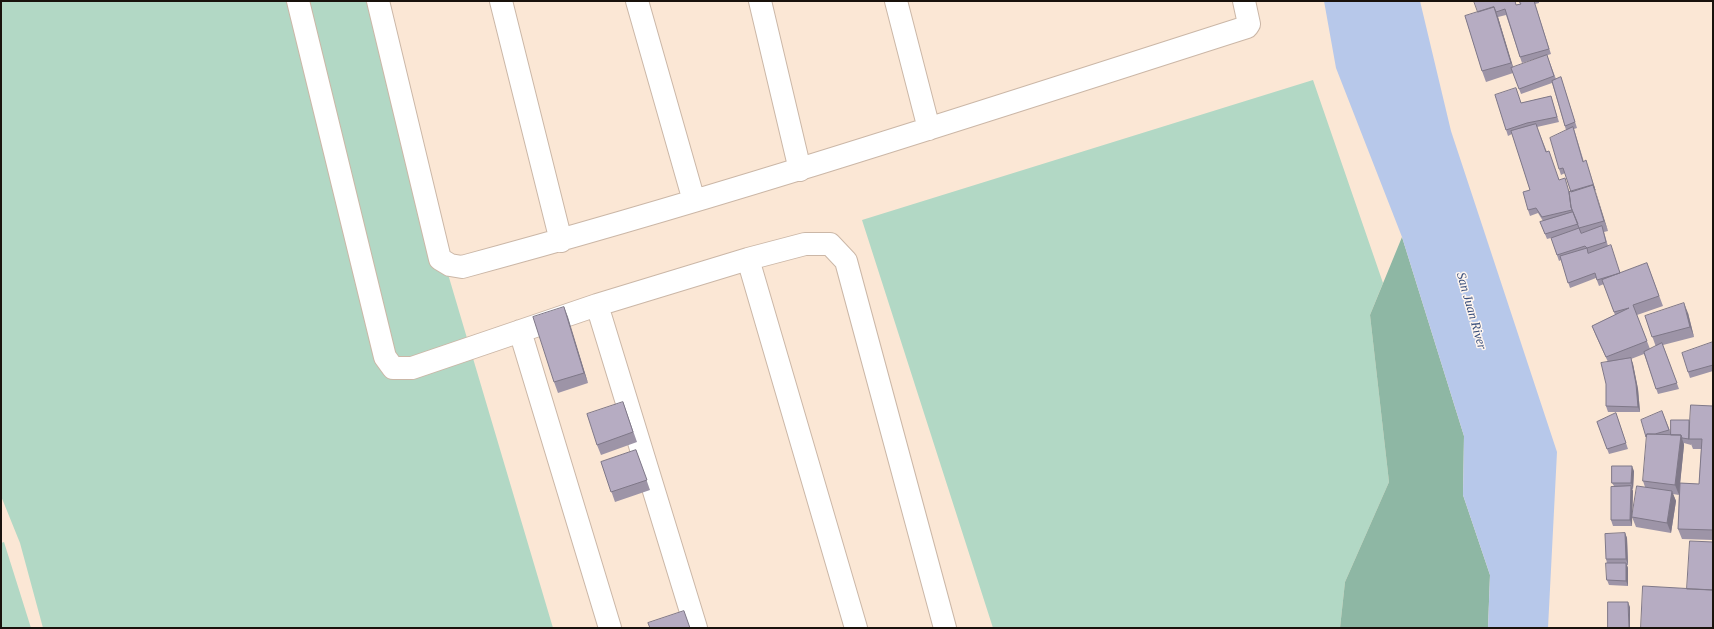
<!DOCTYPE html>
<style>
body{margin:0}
#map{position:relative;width:1714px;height:629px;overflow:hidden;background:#fbe7d5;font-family:Georgia,serif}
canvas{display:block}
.frame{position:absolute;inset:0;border:2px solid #19120c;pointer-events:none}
</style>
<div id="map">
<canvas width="1714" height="629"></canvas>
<div class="frame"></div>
</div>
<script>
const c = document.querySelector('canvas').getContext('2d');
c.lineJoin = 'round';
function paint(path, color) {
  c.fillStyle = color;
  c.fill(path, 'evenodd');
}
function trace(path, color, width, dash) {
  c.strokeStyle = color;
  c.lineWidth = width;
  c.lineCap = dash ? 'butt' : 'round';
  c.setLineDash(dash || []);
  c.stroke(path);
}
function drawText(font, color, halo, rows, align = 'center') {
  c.font = font + ' Georgia,serif';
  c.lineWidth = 3;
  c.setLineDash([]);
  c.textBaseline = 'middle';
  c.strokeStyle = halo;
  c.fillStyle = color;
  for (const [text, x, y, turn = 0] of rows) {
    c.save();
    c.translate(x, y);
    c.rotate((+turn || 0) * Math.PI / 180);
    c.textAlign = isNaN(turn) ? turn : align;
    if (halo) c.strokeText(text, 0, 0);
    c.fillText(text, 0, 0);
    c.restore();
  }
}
const green = new Path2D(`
 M1,1H367L553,628H43L20,543L1,496Z
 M1313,80L1383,283L1370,315L1389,482L1345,582L1340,628H993L862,220Z
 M4,542L31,628H1V543Z`);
const forest = new Path2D(`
 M1402,237L1464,436L1463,495L1490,575L1488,628H1340L1345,582L1389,482L1370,315Z`);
const water = new Path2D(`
 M1324,1H1420L1451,131L1557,452L1548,628H1488L1490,575L1463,495L1464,436L1402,237L1336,68Z`);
const minor = new Path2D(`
 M298,1L385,357L393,368H412L597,305L748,259L805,244H830L846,261L945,628
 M378,1L440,259L450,265L462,267C727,196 987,110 1247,27L1249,24L1244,1
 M501,1L561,241
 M637,1L694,201
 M760,1L800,170
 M896,1L929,129
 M748,259L856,628
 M597,305L696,628
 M520,331L610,628`);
const wall = new Path2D(`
 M1519,1H1539V3L1535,4L1551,54L1522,63L1506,15L1498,17L1513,68L1547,55L1556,79L1561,77L1577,128L1574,129L1584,162L1608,231L1604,232L1608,246L1620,273L1647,263L1663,306L1637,315L1650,349L1656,347L1645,316L1688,313L1694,337L1663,345L1679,389L1658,394L1644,354L1631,359L1633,364L1638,389L1640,412H1608L1606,406L1608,362L1596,336L1592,326L1615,315L1604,284L1599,286L1596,278L1570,288L1561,260L1559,261L1551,238L1558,236L1547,239L1540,222L1543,221L1538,213L1530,216L1528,210L1530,190L1512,134L1508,136L1495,95L1521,103L1551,96L1559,122L1537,127L1547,152L1559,180L1569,192H1571L1565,173L1561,175L1559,169L1566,130L1552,83L1521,94L1513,73L1486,82L1482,71L1465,16L1516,5L1520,4Z
 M564,307L588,383L558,393L554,382Z
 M1713,343V371L1690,378L1688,372Z
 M623,402L637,442L601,455L597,445Z
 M1713,406V540L1682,539L1678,529L1679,489V495L1673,494L1676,501L1671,533L1636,527L1632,517V526H1613L1611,520L1614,486L1612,483L1634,471L1633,489H1632L1633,491L1632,515L1645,487L1643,481L1662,411L1671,433L1689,420L1690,423ZM1684,443L1691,445V444L1693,449H1701L1699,484L1680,483L1684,445Z
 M1616,413L1628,449L1609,454L1597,422Z
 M636,450L650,490L615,502L601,462Z
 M1625,533L1627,538L1628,565H1627L1628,568V586L1609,585L1607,580V563L1606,559Z`);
const shadedWall = new Path2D(`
 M1494,7L1498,17L1515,73L1511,63Z
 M1588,166L1608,231L1604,221Z
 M1684,303L1688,313L1694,337L1690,327Z
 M564,307L568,317L588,383L584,373Z
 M1631,358L1633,364L1638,389L1640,412L1638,407Z
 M1681,435L1684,445L1679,495L1675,485Z
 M1632,466L1634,471L1633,489L1631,483Z
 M1631,486L1633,491L1632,526L1630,520Z
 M1672,491L1676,501L1671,533L1667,523Z
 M1625,533L1627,538L1628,565L1626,559Z
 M1626,563L1628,568V586L1626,581Z
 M1628,602L1630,607V628H1629Z`);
const building = new Path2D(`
 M1474,1H1515L1516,5L1521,4L1519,1H1534L1549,49L1520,57L1505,9L1496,12L1494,7L1478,12Z
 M1494,7L1511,63L1482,71L1465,16Z
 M1547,55L1554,76L1519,89L1511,68Z
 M1561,77L1575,122L1565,126L1552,81Z
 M1516,88L1521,103L1551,96L1557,117L1527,123L1506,130L1495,95Z
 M1536,124L1546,152L1549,151L1559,180L1565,178L1569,192L1571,207L1572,210L1542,217L1536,208L1528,210L1523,192L1530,190L1511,131Z
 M1573,127L1583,162L1586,160L1595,190L1593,185L1571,192L1563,168L1559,169L1550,138Z
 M1593,185L1604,221L1579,228L1571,207L1569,192Z
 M1573,212L1578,224L1545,234L1540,222Z
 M1602,226L1606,242L1587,248L1585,246L1557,255L1551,238L1579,228L1581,233Z
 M1611,245L1620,273L1597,280L1595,273L1568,283L1560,256L1587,248L1588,253Z
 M1647,263L1659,296L1633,305L1647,341L1606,357L1592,326L1629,308L1614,312L1602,280Z
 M1684,303L1690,327L1652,337L1645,316Z
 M564,307L584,373L554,382L533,317Z
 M1713,342V365L1688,372L1682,353Z
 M1662,343L1677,383L1656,389L1644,352Z
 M1631,358L1636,384L1638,407L1606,406V384L1601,363Z
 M623,402L633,432L597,445L587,414Z
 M1691,405L1713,406V530L1678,529L1680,483L1699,484L1702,439H1689Z
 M1662,411L1669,430L1655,434H1647L1646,437L1641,420Z
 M1616,413L1626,443L1607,449L1597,422Z
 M1671,420H1689V439L1682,438L1681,435H1671Z
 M1647,434L1681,435L1675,485L1643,481Z
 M636,450L647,480L611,492L601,462Z
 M1612,466H1632L1631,483H1612Z
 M1631,486L1630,520H1611V487Z
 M1637,486L1672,491L1667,523L1632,517Z
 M1625,533L1626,559H1606L1605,534Z
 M1690,541L1713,542V590L1687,589Z
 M1606,563H1626V581L1607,580Z
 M1643,586L1713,590V628H1641Z
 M1608,602H1628L1629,628H1608Z
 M684,611L690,628H650L648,623Z`);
const waterNames = [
 ["San Juan River",1471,311,74]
];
paint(green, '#b2d8c5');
paint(forest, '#8eb7a4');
paint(water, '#b7c8ea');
trace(minor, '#cbb7a7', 24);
trace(minor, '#fff', 22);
paint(wall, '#9d94a7');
paint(shadedWall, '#7f7888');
paint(building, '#b6acc2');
trace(building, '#7f7888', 1);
drawText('italic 13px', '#384e7c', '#fff6ef', waterNames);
</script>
